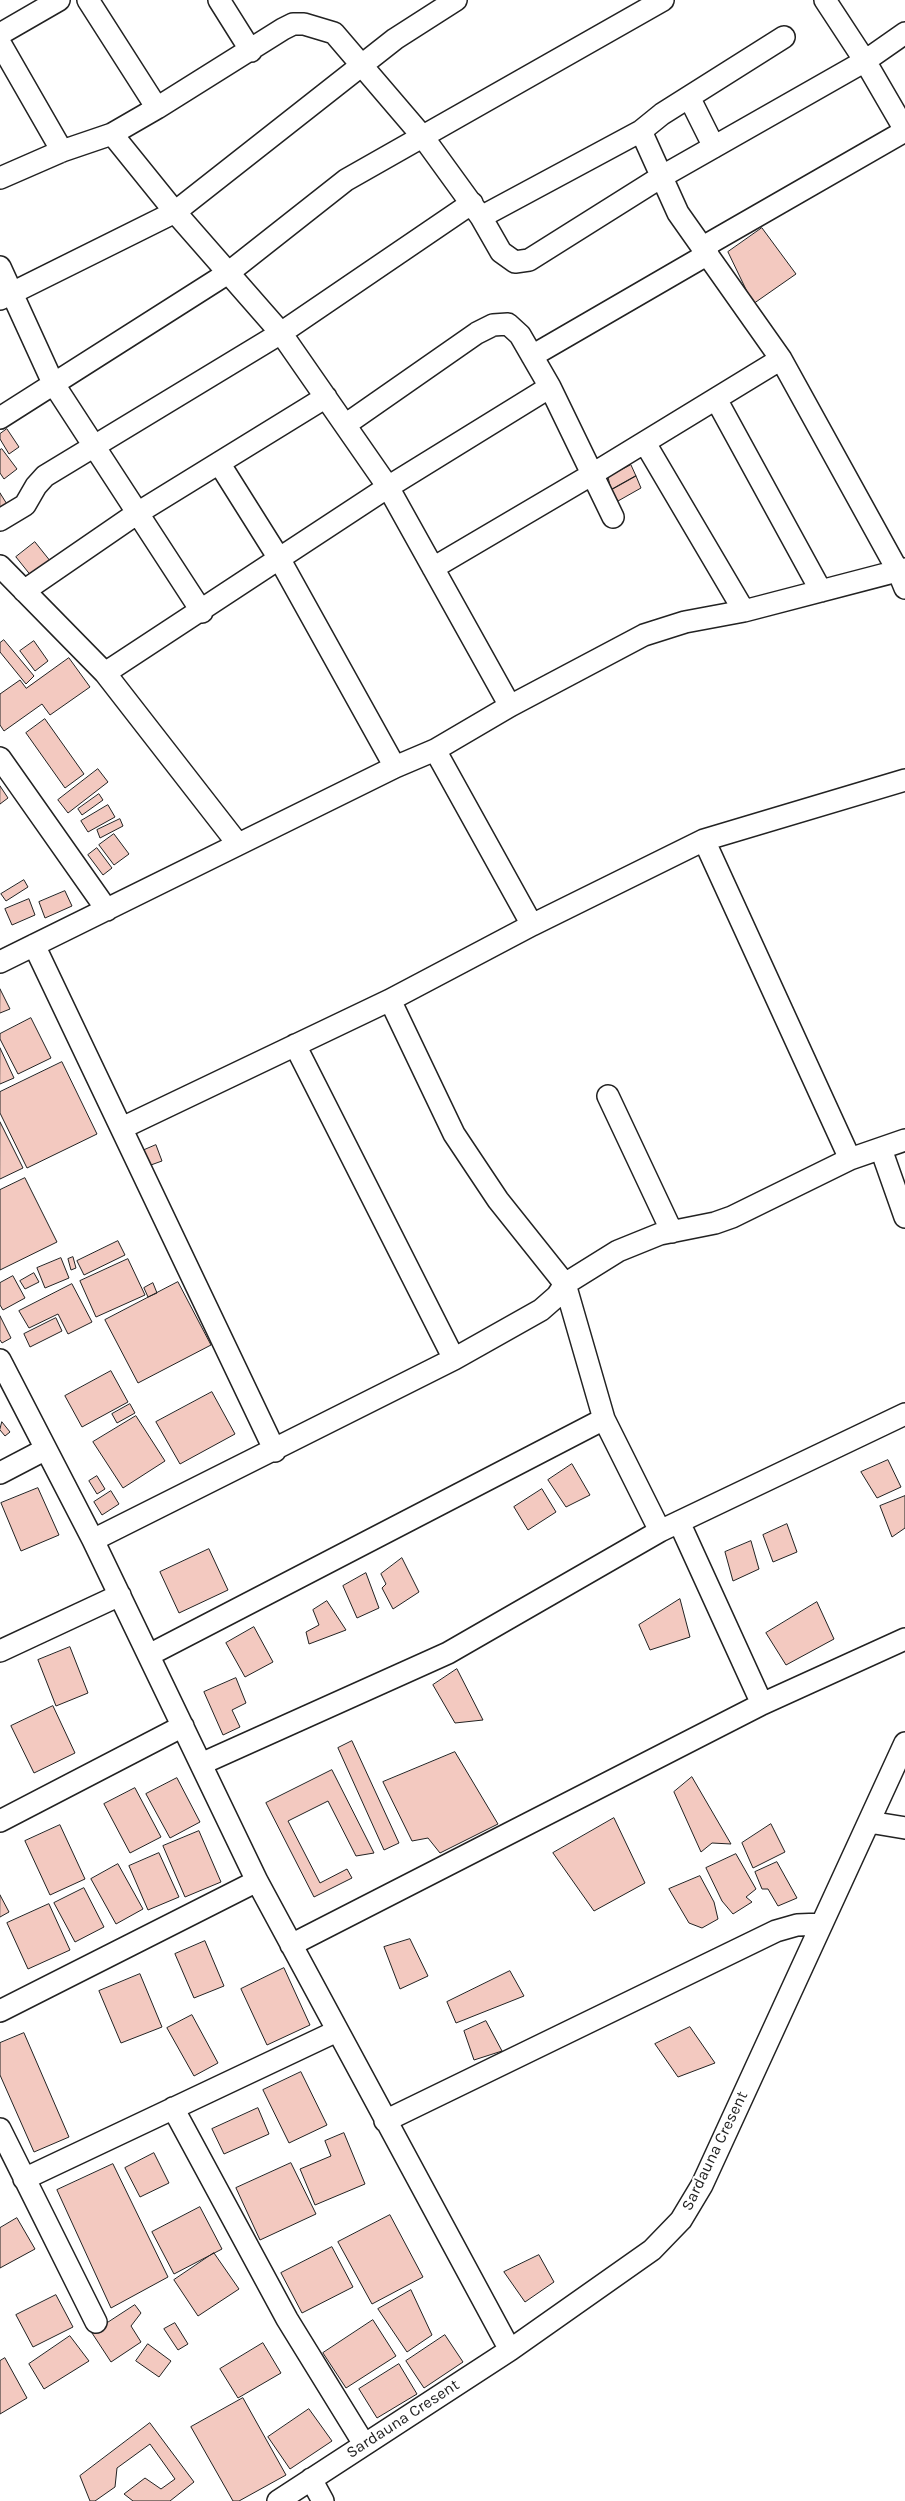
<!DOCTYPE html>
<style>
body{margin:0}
canvas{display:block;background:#fff}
</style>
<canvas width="905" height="2501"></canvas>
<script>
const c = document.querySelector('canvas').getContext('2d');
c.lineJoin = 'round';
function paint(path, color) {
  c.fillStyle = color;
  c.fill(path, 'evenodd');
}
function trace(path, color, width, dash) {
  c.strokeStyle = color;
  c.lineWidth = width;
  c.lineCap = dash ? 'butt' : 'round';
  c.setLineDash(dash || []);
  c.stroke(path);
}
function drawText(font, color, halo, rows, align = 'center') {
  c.font = font + ' Karla,sans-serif';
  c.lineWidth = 4;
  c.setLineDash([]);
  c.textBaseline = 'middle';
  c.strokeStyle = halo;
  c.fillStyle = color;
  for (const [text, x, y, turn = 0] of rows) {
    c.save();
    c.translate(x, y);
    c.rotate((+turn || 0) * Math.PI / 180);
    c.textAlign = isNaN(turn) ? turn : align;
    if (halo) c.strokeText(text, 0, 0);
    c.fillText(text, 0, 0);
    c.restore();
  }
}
const building = new Path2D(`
 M762,228L796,274L753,304L728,252Z
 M7,429L19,447L9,454L0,439V434Z
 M2,449L17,469L4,479L0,473V450Z
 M631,465L636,476L611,490L608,477Z
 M636,476L641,488L618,501L611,490Z
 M0,493L10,509L0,516Z
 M35,542L51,562L32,577L16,557Z
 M4,640L34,676L26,684L0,652V643Z
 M34,641L48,661L35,671L20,651Z
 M69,658L90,687L50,715L42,704L4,731L0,725V694L20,680L26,688Z
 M45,719L84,774L65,788L26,733Z
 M98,769L108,782L68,813L58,800Z
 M0,786L8,798L0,804Z
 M99,794L103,800L82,815L78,809Z
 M108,805L115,817L88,832L81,821Z
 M120,819L123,826L100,838L97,830Z
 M114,834L129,854L114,865L99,845Z
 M97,848L112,868L103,875L88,855Z
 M24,880L28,887L6,901L1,894Z
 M65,891L72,906L45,918L39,902Z
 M29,899L35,915L12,925L5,909Z
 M0,989L10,1009L0,1013Z
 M31,1018L51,1058L18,1074L0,1039V1034Z
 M0,1048L14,1078L0,1084Z
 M62,1062L97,1134L27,1168L0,1113V1092Z
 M0,1122L23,1168L0,1179Z
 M156,1145L162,1161L148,1166L142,1151Z
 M25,1178L57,1242L0,1270V1190Z
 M118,1241L125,1255L84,1275L77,1261Z
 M73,1257L76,1268L71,1270L68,1259Z
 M61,1258L69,1278L45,1288L37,1268Z
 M128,1259L145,1295L96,1317L80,1281Z
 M34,1273L39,1282L25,1289L20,1281Z
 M13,1276L25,1298L3,1310L0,1305V1283Z
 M178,1282L211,1345L138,1383L105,1320Z
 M153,1283L157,1293L148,1297L144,1288Z
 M72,1284L92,1322L68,1334L58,1314L29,1328L19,1311Z
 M0,1316L11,1338L2,1343L0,1340Z
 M56,1318L62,1331L30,1347L24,1334Z
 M111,1371L128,1402L82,1427L65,1396Z
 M212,1392L235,1434L180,1464L156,1422Z
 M130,1404L135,1413L117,1423L112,1414Z
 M136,1416L165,1461L123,1488L93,1442Z
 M2,1422L10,1432L5,1436L0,1430Z
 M888,1460L901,1487L877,1498L861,1472Z
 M572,1464L590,1495L566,1507L548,1480Z
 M97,1476L105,1489L97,1494L89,1481Z
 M38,1488L59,1535L21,1551L1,1503Z
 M542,1489L556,1512L528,1530L514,1507Z
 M111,1491L119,1504L102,1515L94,1502Z
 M905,1496V1528L892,1537L880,1506Z
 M787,1524L797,1552L773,1562L763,1535Z
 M751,1541L759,1569L733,1581L725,1552Z
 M209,1549L228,1590L179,1613L160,1572Z
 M402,1558L419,1592L393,1609L382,1588L386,1584L381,1574Z
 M366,1573L379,1608L357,1618L343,1586Z
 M680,1599L690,1637L650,1650L639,1625Z
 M327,1601L346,1630L309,1644L306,1632L319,1625L313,1610Z
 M817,1602L834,1639L786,1665L766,1633Z
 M254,1627L273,1662L245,1677L226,1643Z
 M70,1647L88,1693L56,1706L38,1660Z
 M457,1669L483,1720L455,1723L433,1685Z
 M236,1678L246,1703L232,1710L240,1727L223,1735L204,1692Z
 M53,1706L75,1753L34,1773L11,1726Z
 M352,1741L399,1843L384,1850L338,1748Z
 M455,1752L498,1824L440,1853L428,1838L412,1841L383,1782Z
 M332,1770L374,1853L356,1856L328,1801L288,1821L320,1883L347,1869L352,1878L314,1897L266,1803Z
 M692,1777L731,1844L712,1843L701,1852L674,1792Z
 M177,1778L200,1822L170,1838L146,1794Z
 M135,1788L161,1837L130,1853L104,1804Z
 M614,1818L645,1883L594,1911L553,1853Z
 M771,1824L785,1852L753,1868L742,1843Z
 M60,1825L85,1879L50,1895L25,1841Z
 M199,1831L221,1882L185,1897L163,1846Z
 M159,1853L179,1897L148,1910L129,1866Z
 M736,1854L756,1889L746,1897L752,1902L733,1914L722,1901L706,1868Z
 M777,1862L797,1898L778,1906L768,1889H762L755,1872Z
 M118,1864L143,1909L116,1924L91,1879Z
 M700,1876L714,1902L718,1919L702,1928L689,1923L669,1889Z
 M84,1888L104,1927L75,1942L54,1903Z
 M0,1895L9,1912L0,1917Z
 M49,1904L70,1950L28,1969L7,1923Z
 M410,1939L428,1976L400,1989L384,1947Z
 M205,1941L224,1986L194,1998L175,1954Z
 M284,1968L310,2025L267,2045L241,1989Z
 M510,1971L524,1996L456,2023L447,2002Z
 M140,1974L162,2027L121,2043L99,1991Z
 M192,2015L218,2063L194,2076L167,2028Z
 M486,2021L502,2051L474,2060L464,2031Z
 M690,2027L715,2063L678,2077L655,2044Z
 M24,2033L69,2137L34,2152L0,2075V2043Z
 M301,2072L327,2125L289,2143L263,2090Z
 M258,2108L269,2134L224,2154L212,2129Z
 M344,2133L365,2184L315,2205L300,2169L331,2156L325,2141Z
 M154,2153L169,2183L140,2197L125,2168Z
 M291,2163L316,2214L260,2240L236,2188Z
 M113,2164L168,2277L111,2308L57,2190Z
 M200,2207L222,2249L174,2274L152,2232Z
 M390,2215L423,2277L372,2304L338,2242Z
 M17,2218L35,2249L0,2268V2228Z
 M332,2247L353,2287L302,2313L281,2273Z
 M214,2253L239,2289L198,2316L174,2280Z
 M539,2255L554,2282L525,2302L504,2272Z
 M411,2290L432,2335L407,2352L378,2309Z
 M56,2295L73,2327L33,2347L16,2315Z
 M135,2305L141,2313L131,2326L141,2342L111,2362L92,2333Z
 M373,2320L396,2356L346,2388L323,2353Z
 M175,2323L188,2344L178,2350L164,2329Z
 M445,2335L463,2362L424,2388L406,2361Z
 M70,2336L89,2361L44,2389L29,2364Z
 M263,2343L281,2373L238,2398L220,2369Z
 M148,2344L171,2361L159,2377L136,2361Z
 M5,2358L27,2398L0,2414V2361Z
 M399,2364L417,2394L377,2418L359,2389Z
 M243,2398L286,2475L239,2501H233L191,2427Z
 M309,2409L332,2441L290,2469L268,2437Z
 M150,2423L194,2482L170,2501H133L124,2494L145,2478L161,2489L175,2479L150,2444L117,2468L115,2487L95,2501H90L80,2476Z`);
const minor = new Path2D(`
 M88,0L157,108
 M219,0L251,51
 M825,0L865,61L905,130
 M0,34L59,0
 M0,43L62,151
 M689,97L714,147
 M641,131L678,213L781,359L898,571L905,588
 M112,134L175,212L281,333L388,487L510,706
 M0,178L62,151L112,134L157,108L283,29L293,24H304L334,33L423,137L481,217L501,252L515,262L529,260L661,177L865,61L905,33
 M481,217L641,131L662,114L784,37
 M703,247L905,131
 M0,267L53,383L202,612
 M0,299L175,212L395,39L456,0
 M532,356L708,254
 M716,399L821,591
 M0,418L228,273L346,180L663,0
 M345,425L477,333L493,325L508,324L520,335L550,387L613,517
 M645,443L744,611
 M219,463L280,560L395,767
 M0,520L25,505L36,486L45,476L281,333L472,203
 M0,566L105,673L238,844
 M433,568L591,475L781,359
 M24,591L136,514L326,397
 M105,673L388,487L550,387
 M435,750L532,925
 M0,758L107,910
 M704,840L850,1159
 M34,945L275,1451
 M0,962L395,767L435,750L510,706L644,635L685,622L744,611L905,569
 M390,1000L454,1134L498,1200L565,1284L604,1419L660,1531
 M295,1045L454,1359
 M608,1096L672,1232
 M122,1128L390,1000L532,925L704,840L905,780
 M881,1149L905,1217
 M0,1360L93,1540L257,1881L510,2350
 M0,1473L46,1449
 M679,1522L762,1704
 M93,1540L454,1359L541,1310L557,1296L565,1284L618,1251L660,1234L715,1223L732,1217L850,1159L905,1140
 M0,1651L120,1595
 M149,1655L604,1419
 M201,1764L448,1653L660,1531L905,1414
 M0,1821L183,1726
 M869,1822L905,1828
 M291,1945L762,1704L905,1639
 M0,2011L257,1881
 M173,2108L287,2319L364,2444
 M385,2121L776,1931L797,1925L822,1924
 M0,2129L96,2322
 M24,2179L337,2031
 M311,2479L323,2501
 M278,2501L510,2350L652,2250L681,2220L702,2185L905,1743`);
const streetNames = [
 ["Sardauna Cresent",715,2151,-64],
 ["Sardauna Cresent",403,2419,-33]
];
paint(building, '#f3c9c0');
trace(building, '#222', 1);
trace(minor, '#222', 24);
trace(minor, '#fff', 21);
drawText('16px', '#222', '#fff', streetNames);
</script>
